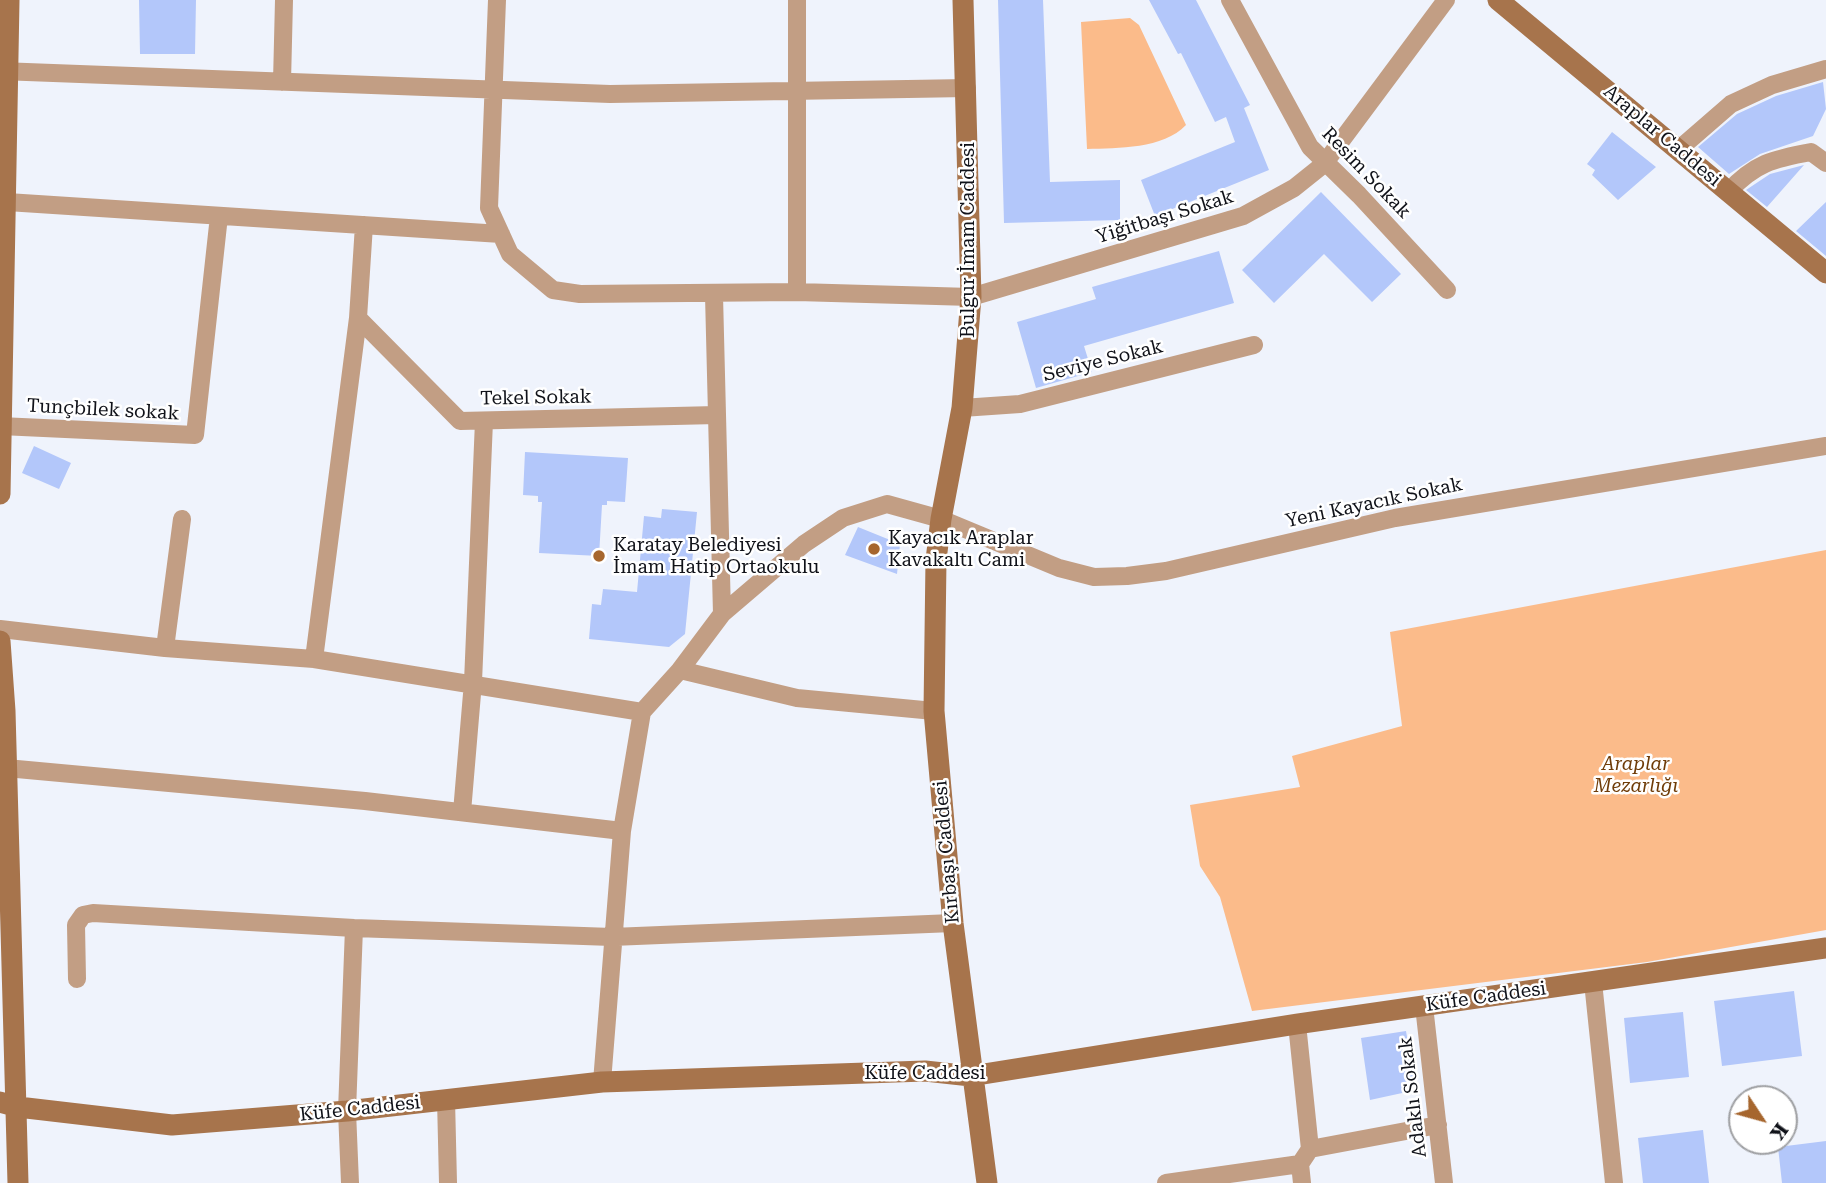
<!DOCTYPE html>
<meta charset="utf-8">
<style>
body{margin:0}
#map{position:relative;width:1826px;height:1183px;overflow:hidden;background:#eff3fc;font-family:"Roboto Serif",serif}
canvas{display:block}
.north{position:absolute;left:1728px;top:1085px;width:70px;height:70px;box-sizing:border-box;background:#fff;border:2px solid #9fa0a3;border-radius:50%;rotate:126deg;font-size:19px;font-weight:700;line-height:28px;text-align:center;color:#101219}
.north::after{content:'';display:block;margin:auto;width:24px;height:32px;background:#a6662e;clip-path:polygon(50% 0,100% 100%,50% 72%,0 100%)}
</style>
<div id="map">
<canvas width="1826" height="1183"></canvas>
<div class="north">K</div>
</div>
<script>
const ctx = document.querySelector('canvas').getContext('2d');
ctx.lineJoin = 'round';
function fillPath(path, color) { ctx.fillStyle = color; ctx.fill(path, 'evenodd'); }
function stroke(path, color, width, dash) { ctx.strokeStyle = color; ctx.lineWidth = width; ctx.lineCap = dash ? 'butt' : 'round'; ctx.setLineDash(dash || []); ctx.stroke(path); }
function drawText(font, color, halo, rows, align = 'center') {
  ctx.font = font + ' "Roboto Serif",serif'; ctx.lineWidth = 5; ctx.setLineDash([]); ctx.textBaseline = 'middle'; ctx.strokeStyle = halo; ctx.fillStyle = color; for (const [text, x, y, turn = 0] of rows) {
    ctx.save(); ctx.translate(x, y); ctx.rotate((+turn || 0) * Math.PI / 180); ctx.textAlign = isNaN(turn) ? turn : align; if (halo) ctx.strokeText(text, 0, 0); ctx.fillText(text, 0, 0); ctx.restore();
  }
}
fillPath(new Path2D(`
 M1130,18L1139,25L1186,125C1163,149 1118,148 1087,149L1081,22Z
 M1826,550V930L1647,962L1252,1011L1220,897L1200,866L1190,805L1300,787L1292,756L1402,726L1390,632Z`), '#fbbb8a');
fillPath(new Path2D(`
 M139,0H196L195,54H140Z
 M998,0H1043L1050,182L1120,180V220L1004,223Z
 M1149,0H1196L1250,105L1244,108L1269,170L1155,216L1141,180L1235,142L1226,117L1215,122L1181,53L1178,54Z
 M1823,82L1826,109L1813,136L1760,154L1729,174L1698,147L1737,114L1776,96Z
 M1612,132L1656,167L1618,200L1592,175L1595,170L1587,164Z
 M1804,165L1767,207L1746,190L1770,174Z
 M1321,192L1401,274L1372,302L1324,254L1274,303L1242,270Z
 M1826,202V256L1796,231Z
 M1219,251L1234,303L1084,346L1092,372L1036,388L1017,322L1096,299L1092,287Z
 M34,446L71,463L59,489L22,473Z
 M525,452L628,458L625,502L607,501V505H602L599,556L539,553L542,502H538V496L523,495Z
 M662,509L697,512L685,634L669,647L589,639L592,604L601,605L603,589L637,592L644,516L661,518Z
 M858,527L900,544L897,574L845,555Z
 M1794,991L1802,1056L1722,1066L1714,1001Z
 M1683,1012L1689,1077L1630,1083L1624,1018Z
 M1406,1031L1416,1090L1370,1100L1361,1038Z
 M1703,1130L1709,1183H1643L1638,1138Z
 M1826,1141V1183H1782L1778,1147Z`), '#b3c7fa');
stroke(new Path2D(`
 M497,0L489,208L510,254L553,290L580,294L797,292L971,297L1243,216L1294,188L1324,164L1446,0
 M797,0V292
 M1230,0L1310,147L1359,195L1447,290
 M0,71L610,94L967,88
 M282,82L284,0
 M1678,150L1731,104L1772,85L1826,69
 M1728,192C1755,163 1773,159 1811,152L1826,163
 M7,202L501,234
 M714,295L722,614
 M358,318L460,421L717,415
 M962,408L1020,404L1254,345
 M0,426L195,435L219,216
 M0,629L165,648L314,659L642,712
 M165,648L182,519
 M314,659L358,318L364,225
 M680,670L797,698L934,711
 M6,768L365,801L622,831
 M462,812L473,682L484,421
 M77,979L76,925L83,915L93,913L354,928L612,937L953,923
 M1593,982L1614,1183
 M1424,1006L1444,1183
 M1297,1024L1310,1149L1300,1164L1302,1183
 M602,1082L622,831L642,712L680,670L722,614L804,544L843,518L887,504L941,519L1059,568L1094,577L1127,576L1166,571L1395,518L1826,446
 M446,1099L448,1183
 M1310,1149L1438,1125
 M350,1183L347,1111L354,928
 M1166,1183L1300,1164`), '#c29e84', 18);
stroke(new Path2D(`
 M963,0L971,297L962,408L941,519L936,560L934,711L953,923L987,1183
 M1498,0L1826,273
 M0,494L9,0
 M0,641L5,711L18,1183
 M0,1102L18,1107L172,1125L347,1111L602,1082L925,1071L971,1076L1297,1024L1826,948`), '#a7744c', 21);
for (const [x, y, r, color] of [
 [874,549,7,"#a6662e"],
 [599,556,7,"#a6662e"]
]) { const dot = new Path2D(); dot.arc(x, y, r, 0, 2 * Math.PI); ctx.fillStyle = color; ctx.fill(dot); stroke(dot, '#fff', 2.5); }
drawText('19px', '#101219', '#fff', [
 ["Araplar Caddesi",1662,136,40],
 ["Resim Sokak",1366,173,46],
 ["Yiğitbaşı Sokak",1165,217,-17],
 ["Bulgur İmam Caddesi",968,240,-90],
 ["Seviye Sokak",1103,361,-14],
 ["Tekel Sokak",536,398,-1],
 ["Tunçbilek sokak",103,410,3],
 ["Yeni Kayacık Sokak",1374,503,-12],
 ["Kırbaşı Caddesi",947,852,-95],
 ["Küfe Caddesi",1486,997,-8],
 ["Küfe Caddesi",925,1073],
 ["Adaklı Sokak",1413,1097,-97],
 ["Küfe Caddesi",360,1109,-6]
]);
drawText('19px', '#101219', '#fff', [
 ["Kayacık Araplar",888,538],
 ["Kavakaltı Cami",888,560],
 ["Karatay Belediyesi",613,545],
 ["İmam Hatip Ortaokulu",613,567]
], 'left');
drawText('italic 19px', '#6f3c08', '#fff', [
 ["Araplar",1636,764],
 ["Mezarlığı",1636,786]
]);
</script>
